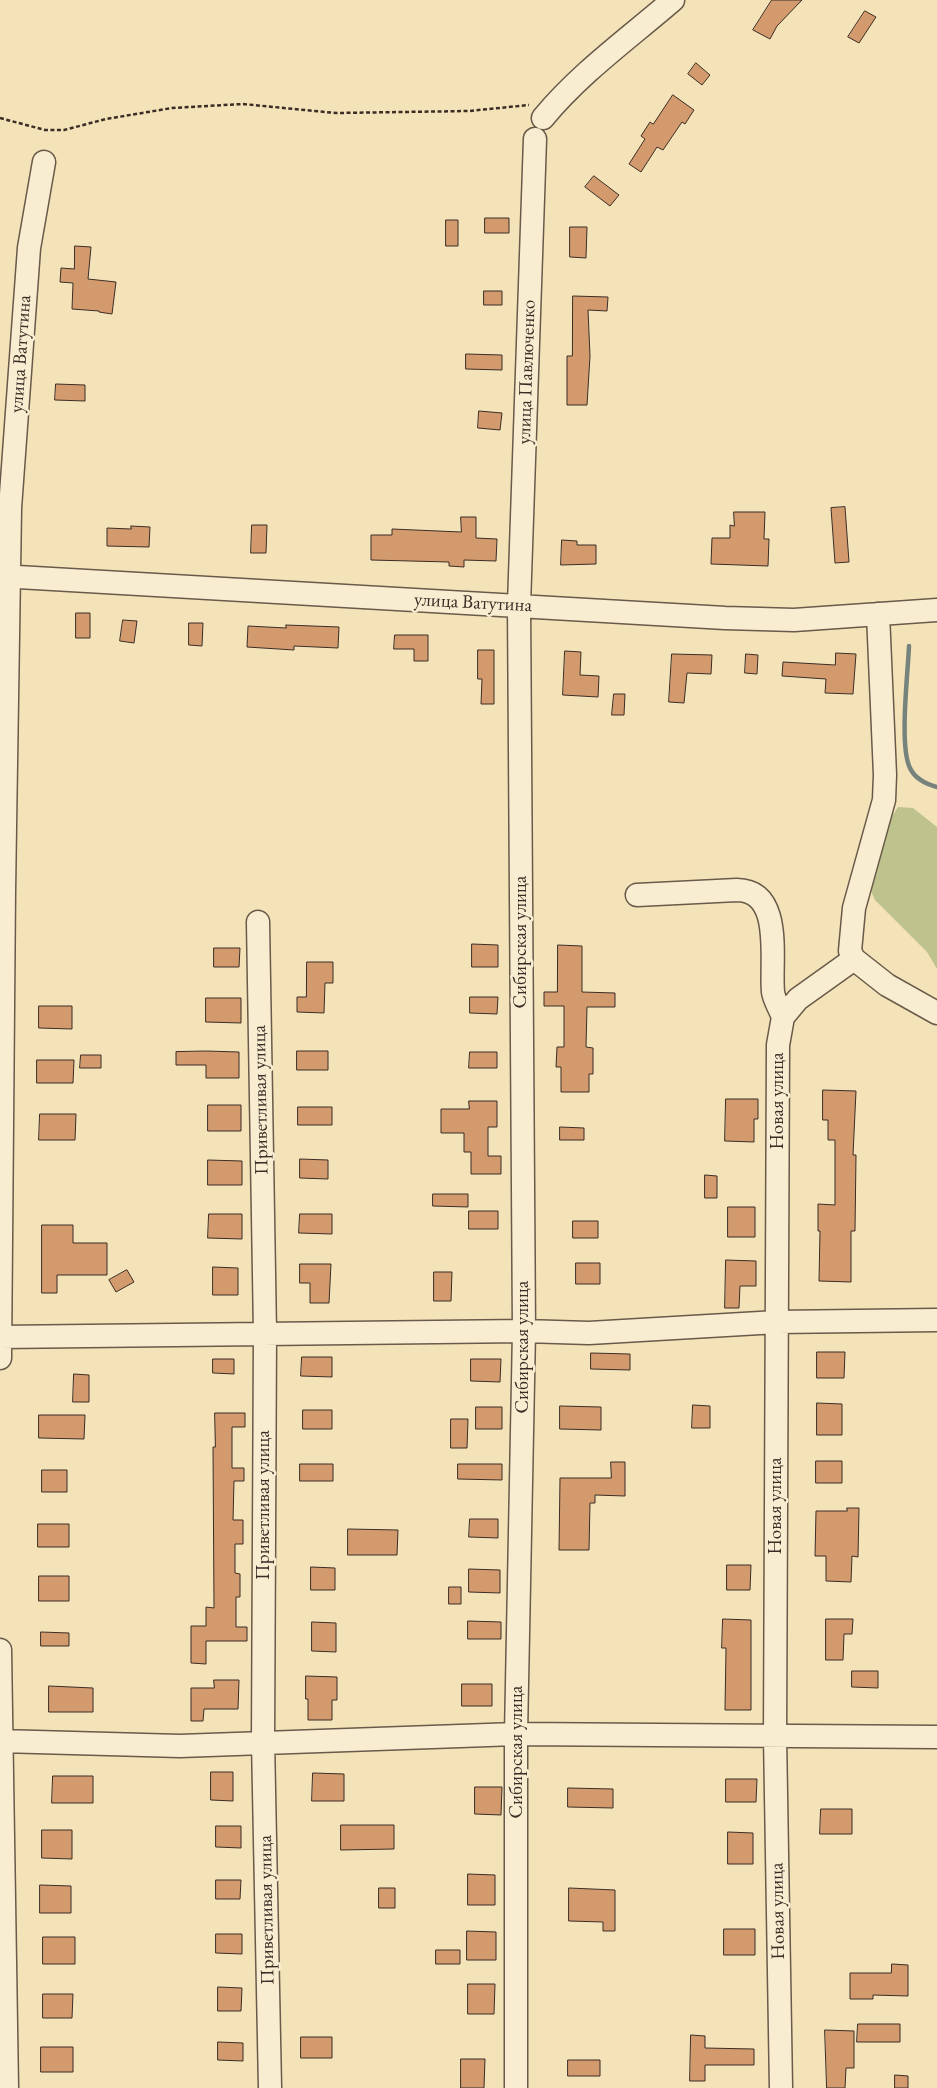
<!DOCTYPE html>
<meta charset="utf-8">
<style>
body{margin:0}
canvas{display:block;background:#f4e3b8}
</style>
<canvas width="937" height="2088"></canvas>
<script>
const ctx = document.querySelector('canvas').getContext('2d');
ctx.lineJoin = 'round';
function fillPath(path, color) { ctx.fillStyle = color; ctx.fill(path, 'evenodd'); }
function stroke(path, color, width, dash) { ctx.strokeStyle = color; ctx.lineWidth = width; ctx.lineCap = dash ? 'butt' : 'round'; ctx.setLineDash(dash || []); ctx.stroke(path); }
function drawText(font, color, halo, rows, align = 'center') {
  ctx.font = font + ' "EB Garamond",serif'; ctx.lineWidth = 5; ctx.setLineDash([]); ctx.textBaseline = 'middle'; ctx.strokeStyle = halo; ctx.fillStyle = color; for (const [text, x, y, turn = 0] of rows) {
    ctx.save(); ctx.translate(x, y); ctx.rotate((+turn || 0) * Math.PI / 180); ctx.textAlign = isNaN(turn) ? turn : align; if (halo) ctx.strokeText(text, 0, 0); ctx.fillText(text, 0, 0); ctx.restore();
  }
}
fillPath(new Path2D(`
 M898,807L913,808L937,827V969L927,952L875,900L870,889L881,841L892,816Z`), '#bec38d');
stroke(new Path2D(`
 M909,646C908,673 899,746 910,768C915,779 926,784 937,787`), '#76837c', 4.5);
const building = new Path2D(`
 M772,0H802L777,26L770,39L753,30Z
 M865,11L876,17L859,43L848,37Z
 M696,63L710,75L702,85L688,74Z
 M673,95L694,110L685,124L682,122L663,150L657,147L641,172L629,164L645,139L641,136L650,122L653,124Z
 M594,176L619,195L610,206L585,187Z
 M485,218H509V233H485Z
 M446,220H458V246H446Z
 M570,227H587L586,258L570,257Z
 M75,246L91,247L88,279L116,282L112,314L99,312V311L72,309L73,283L60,282L61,268L74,269Z
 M484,291H502V305H484Z
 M573,296L608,297L607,311L588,310L590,356L587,405H567V356H572Z
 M466,354L502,355V370L466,369Z
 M56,384L85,385V401L55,400Z
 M479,411L502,413L500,430L478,428Z
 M845,507L849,562L835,563L831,508Z
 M734,512H765L764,539H769L768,566L711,564L712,538H730V525L734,526Z
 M461,517H476V538L497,539L496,561L464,560V567L449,566V562L371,560V535H392V529L461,532Z
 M252,525H267L266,553H251Z
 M131,526L150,527L149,547L107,546V528L131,529Z
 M562,540L577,541V545H596V564L561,565Z
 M76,613H90V638H76Z
 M123,620L137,621L134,643L120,641Z
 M189,623H203L202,646L189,645Z
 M286,625L339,627L338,648L294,646V650L247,647L248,626L286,628Z
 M395,635H428V661H414V649H394Z
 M478,650H494V704H481L482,679H478Z
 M565,651L581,652L580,675L599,676L598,697L563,695Z
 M836,653L856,654L853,694L825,693L826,679L782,676L783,662L835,665Z
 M672,654L712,655L711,674L687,673L684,703L669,702Z
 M746,654L758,655L757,674L745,673Z
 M614,694H625L624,715H612Z
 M472,944L498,945V967H472Z
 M558,945L582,946V992L615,993V1007H587L586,1047L593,1048V1074H589V1092H561V1067H556L557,1047H564V1006H544V992H557Z
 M214,948H240L239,967H214Z
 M307,962H333V983H325L324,1013L297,1012V997H306Z
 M470,997H498L497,1014L470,1013Z
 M206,998H241V1023L206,1022Z
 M39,1006H72V1029L39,1028Z
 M206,1051L239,1052V1078H206V1065H176V1052Z
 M297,1051H328V1070H297Z
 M470,1052H497V1068H469Z
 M81,1055H101V1068H80Z
 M37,1060H74L73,1083H37Z
 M823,1090L856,1091L853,1155H856L855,1231H851V1282L819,1281L820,1231H818V1204L835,1205V1140H828V1120H823Z
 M726,1099H758V1119H754V1142L725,1141Z
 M469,1101H497V1127H488V1156H501V1174H471V1152H464V1133H441V1109H469Z
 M208,1105H241V1131H208Z
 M298,1107H332V1125H298Z
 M40,1114H76L75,1140H39Z
 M560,1127L584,1128V1140H560Z
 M300,1159L328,1160V1179L300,1178Z
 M208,1160L242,1161V1185H208Z
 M705,1175L717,1176V1198H705Z
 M433,1194H468V1207L433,1206Z
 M728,1207H755V1237H728Z
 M469,1211H498V1229H469Z
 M209,1214H242V1239L208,1238Z
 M300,1214H332V1234L299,1233Z
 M573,1221H598V1238H573Z
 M42,1225H73V1243H107V1275H57V1293H42Z
 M726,1260L756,1261V1286H740L739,1308H725Z
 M576,1263H600V1284H576Z
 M300,1264H331L329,1303H310V1283H300Z
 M213,1267L238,1268V1295H213Z
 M127,1270L134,1282L116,1292L109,1280Z
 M434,1272H452L451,1301H434Z
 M817,1352H845L844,1378H817Z
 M591,1353L630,1354V1370L591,1369Z
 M302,1357H332V1377L301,1376Z
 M213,1359H234V1374L213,1373Z
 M471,1359H501L500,1382L471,1381Z
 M74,1374L89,1375V1402H73Z
 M817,1403L842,1404V1435H817Z
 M693,1405L710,1406V1428H692Z
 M560,1406L601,1407V1430L560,1429Z
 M476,1407H502V1429H476Z
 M303,1410H332V1429H303Z
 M215,1413H245V1427H232V1468H244V1481H234L233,1520H243V1544H235V1573L240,1574V1597H236V1627H247V1641H206V1664L191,1663V1626H206V1607L214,1608L213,1447H215Z
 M39,1415H85L84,1439L39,1438Z
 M451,1419H468L467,1448H451Z
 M816,1461H842V1483H816Z
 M611,1462H625V1496L595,1495V1503H590L589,1550H559L560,1478H611Z
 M300,1464H333V1481H300Z
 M458,1464H502V1480L458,1479Z
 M42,1470H67V1492H42Z
 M847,1508H859L858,1557L852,1556L851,1582L826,1581V1556H815L816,1511H847Z
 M470,1519H498V1538L469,1537Z
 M38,1524H69V1547H38Z
 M348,1529L398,1530L397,1555H348Z
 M727,1565H751L750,1590H727Z
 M311,1567L335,1568V1590H311Z
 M469,1569L500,1570V1593L469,1592Z
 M39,1576H69V1601H39Z
 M449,1587H461V1604H449Z
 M723,1619L751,1620V1710H725L726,1648H722Z
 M826,1619H853L852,1634H844L843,1660H826Z
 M468,1621L501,1622V1639H468Z
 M312,1622L336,1623V1652L312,1651Z
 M41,1632L69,1633V1646H41Z
 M852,1671H878V1688L852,1687Z
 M306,1676L337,1677V1700H332V1720H308V1699H306Z
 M214,1680H239L238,1709H204L203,1721H191V1688H214Z
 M462,1684H492V1706H462Z
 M49,1686L93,1688V1712H49Z
 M211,1772H233V1801L211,1800Z
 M313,1773L344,1774V1801H312Z
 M53,1776H93V1803H52Z
 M726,1779H757L756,1802H726Z
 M475,1787H502L501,1815L475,1814Z
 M568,1788L613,1789V1808L568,1807Z
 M821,1809H852V1834H820Z
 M341,1825H394V1849L341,1850Z
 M216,1826H241V1848L216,1847Z
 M42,1830H72V1859L42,1858Z
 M728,1832L753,1833V1864H728Z
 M468,1874L495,1875V1905H468Z
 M216,1880H241L240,1899H216Z
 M40,1885L71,1886V1913H40Z
 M379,1888H395V1908H379Z
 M569,1888L615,1890V1931H603V1922L569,1921Z
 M724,1929H755V1955H724Z
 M467,1931L496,1932V1960H467Z
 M216,1934H242V1954L216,1953Z
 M43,1937H75V1964H43Z
 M436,1950H460V1964H436Z
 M892,1964L908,1965V1996L873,1995V1999H850V1973H891Z
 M468,1984H495L494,2014H468Z
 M218,1987L242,1988L241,2011H218Z
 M43,1994H73L72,2018H43Z
 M858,2024H900V2042H857Z
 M825,2030L854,2031V2068H846L845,2088H827Z
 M691,2035L705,2036V2048L754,2049V2065H705V2081H690Z
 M301,2037H332V2058H301Z
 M218,2042L243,2043V2061L218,2060Z
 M41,2047H73V2072H41Z
 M461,2059H485L484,2088H461Z
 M568,2060H600V2076H568Z
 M895,2075L908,2076V2088H895Z`);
fillPath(building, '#d39b6d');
stroke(building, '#3b2d26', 1);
const minor = new Path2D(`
 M543,118C580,73 629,38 673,0
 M0,576L725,618L794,620L937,610
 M878,614L885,775L884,800L854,908L850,951L854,959L887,985L937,1013
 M637,895L737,890C784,891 770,960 773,992C774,1000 780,1009 783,1017
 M258,922L265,1333L263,1741L270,2088
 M0,1337L524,1331L589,1333L777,1322L937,1320
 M0,1358L4,891L10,508L29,248L44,162
 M0,1650L7,2088
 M0,1741L180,1746L516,1734L937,1737
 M516,2088V1734L524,1331L519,605L535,139
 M781,2088L775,1736L778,1045L783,1017L798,999L854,959`);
stroke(minor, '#695a4a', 25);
stroke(new Path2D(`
 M0,118L45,130H64L106,119L172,108L243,104L336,113L469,111L529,105`), '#3b2d26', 2.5, [4, 2.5]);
stroke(minor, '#f8edd1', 22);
drawText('19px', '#3b2d26', '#f8edd1', [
 ["улица Ватутина",21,354,-86],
 ["улица Павлюченко",527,372,-88],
 ["улица Ватутина",473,603,3],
 ["Сибирская улица",521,942,-90],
 ["Приветливая улица",261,1100,-91],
 ["Новая улица",778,1101,-90],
 ["Сибирская улица",523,1347,-90],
 ["Приветливая улица",264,1505,-90],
 ["Новая улица",776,1506,-90],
 ["Сибирская улица",517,1752,-90],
 ["Приветливая улица",267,1910,-91],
 ["Новая улица",778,1911,-91]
]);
</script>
